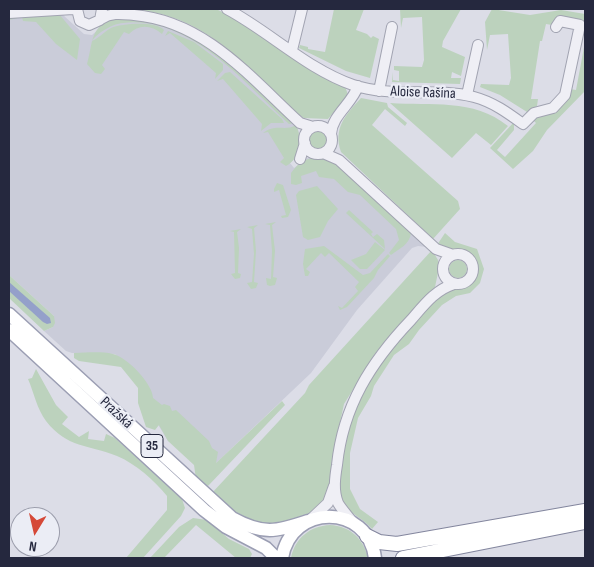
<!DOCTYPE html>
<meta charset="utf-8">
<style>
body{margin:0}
#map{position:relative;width:594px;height:567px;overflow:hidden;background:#dcdde7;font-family:"Sofia Sans Condensed",sans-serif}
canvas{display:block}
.frame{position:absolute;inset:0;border:10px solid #25283e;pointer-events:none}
.north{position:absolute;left:10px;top:507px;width:50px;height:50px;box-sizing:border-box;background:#ebedf5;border:1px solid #9c9eac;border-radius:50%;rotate:189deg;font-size:14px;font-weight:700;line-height:20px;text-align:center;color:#25283e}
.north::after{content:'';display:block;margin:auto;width:18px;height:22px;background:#d54938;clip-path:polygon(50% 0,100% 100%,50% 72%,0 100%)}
</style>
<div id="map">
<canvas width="594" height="567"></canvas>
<div class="frame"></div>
<div class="north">N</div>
</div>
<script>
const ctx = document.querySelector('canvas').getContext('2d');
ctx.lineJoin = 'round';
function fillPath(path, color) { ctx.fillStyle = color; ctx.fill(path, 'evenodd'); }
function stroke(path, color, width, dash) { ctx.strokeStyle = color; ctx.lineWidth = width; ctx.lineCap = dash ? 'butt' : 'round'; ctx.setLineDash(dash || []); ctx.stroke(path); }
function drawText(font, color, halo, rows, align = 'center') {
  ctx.font = font + ' "Sofia Sans Condensed",sans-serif'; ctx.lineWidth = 4.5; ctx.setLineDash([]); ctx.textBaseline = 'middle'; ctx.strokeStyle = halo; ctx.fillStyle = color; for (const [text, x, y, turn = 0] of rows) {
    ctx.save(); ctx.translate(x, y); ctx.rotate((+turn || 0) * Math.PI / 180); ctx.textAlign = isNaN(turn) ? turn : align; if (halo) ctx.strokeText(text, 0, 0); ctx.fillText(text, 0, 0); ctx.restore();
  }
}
fillPath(new Path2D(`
 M63,15L84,34L92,35L108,21L142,19L195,36L294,123L298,129L301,146L299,153L290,163L294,168L307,158L331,159L427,247L418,246L412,248L357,310L311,373L214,465L168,441L151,413L149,387L115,354L72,353L66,351L44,331L53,327L54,316L9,275V17Z`), '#caccd9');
fillPath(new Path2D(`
 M130,9H216L243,22L329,80L345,86L348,95L328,119L304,118C290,111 278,96 267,85C224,44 192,14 130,9Z
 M334,9H364L356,30L367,34L371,38L373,36L379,39L370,78L346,71L299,48L300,45L308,47V49L325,52Z
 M400,9H461L443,41L442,47L465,57L461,76L452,72L451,78H461L460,84L392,82L393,72V80L399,81V71L394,70V66L422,67L424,60L422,17L403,18L401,28Z
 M492,9L530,15L561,10L585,14V23L556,18L552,25L546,24L542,41H540L531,99H538L537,106L527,112L500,95L480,87L481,84L509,85L511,78L508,34L490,35L487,50L485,22Z
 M59,14L80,39L77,60L56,44L36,22L23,21L22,17L9,20V17Z
 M117,17L142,19L175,27L225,58L294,123L289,124C245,83 189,15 123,23C112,24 97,33 92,41C99,38 104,32 111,28C122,23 157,21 164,30L162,34C151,25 139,24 129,34L124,32L102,65L105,69L101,74L95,73L87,64C94,39 89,27 117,17Z
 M168,31L194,42L223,64V70L215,79L216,73L170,33L165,36Z
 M585,42V91L547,130L533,151L513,169L490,148L514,122V130L497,150L505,157L536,123L532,119L570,89L576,90Z
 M230,72L282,119L284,123H271L261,131L262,124L223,79L217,81L225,73Z
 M361,98L387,103L388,107L407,123L405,126L385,109L372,125L458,201L460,209L433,239L341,152C333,129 345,115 361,98Z
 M390,103C431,106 473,98 508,126L491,145L476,133L452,158Z
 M296,125C303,140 301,158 286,166L280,162L284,158L268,132L263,133C276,123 285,132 296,125Z
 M309 140a9 9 0 1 1 18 0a9 9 0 1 1-18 0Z
 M321,157L332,159L411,233C410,244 399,249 391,255L389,253L399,240L396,229L360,195L348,192L334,179L319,177L316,171L301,176L302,183L296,185L291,184V173C299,162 307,157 321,157Z
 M277,183L283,185L291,210L288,217L282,218L281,216L286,215L279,190L274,192V189Z
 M317,186L338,209L328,221L320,237L308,240L303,237L296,195L299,191Z
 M349,210L373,232L371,234L373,237L377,234L384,240L385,249L346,213Z
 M276,222L272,225L275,251L273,277L277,278L275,285L270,286L267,285L266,278L271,279L272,251L270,225L265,224Z
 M258,225L254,228L256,251L254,282L258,283L256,288L251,289L247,283L252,282L254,254L252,229L247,227Z
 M241,229L237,232L239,248L238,273L241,274L240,278L235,279L231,274L235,273L234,232L230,231Z
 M445,233L455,242L477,249L484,269L480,283L470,293L456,296L442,305L419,330L409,344L394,355L374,386L371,396L358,418L350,453V489L360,509L378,522L372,529C363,518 349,514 342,501C337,492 340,477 341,467C349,405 372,368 414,323C422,314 430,303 440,295C450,287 466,290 473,279C479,271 476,261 470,255L437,245Z
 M375,242L385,250L367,269H360L351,260L366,254Z
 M324,246L363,275L370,273L388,254L390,256L378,270L374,278L347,307L340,310L338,306L342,308L358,291L355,287L359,282L329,253L325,257L321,253L306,269L310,272L308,276H305L303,264L305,249Z
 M432,250L438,260L439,268L435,287L377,351L344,404L332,459L329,492L316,510L294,520L271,527L241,517L211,494L305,393L309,385Z
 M449 269a9 9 0 1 1 18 0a9 9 0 1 1-18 0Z
 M9,275L54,316L55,323L53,327L44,331L9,298Z
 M74,353C86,353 100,351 113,354C127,357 153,384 153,398L162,405L164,404L170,406L172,411L176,410L209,441L212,448L218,452L216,463L282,401L285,405L208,486L196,479L194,465L168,441L159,425L155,430L146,427L138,403V388L121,367L79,361L74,358Z
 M36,369L56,405L68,417L62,424L79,437L89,431L88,439L104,441L106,434L115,438L182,499L185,508L181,516L143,558H126L167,510V496C154,480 136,464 117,456C88,444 68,449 46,421C37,409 34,393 28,379L32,378Z
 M193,518L207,520L229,539L249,549L252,554L250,558H236L196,525L164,558H150L179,527Z
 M330,525C350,526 364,539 368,558H291C295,538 310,526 330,525Z`), '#bcd2bd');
fillPath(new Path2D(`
 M9,282L50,318L51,323L47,324L43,322L9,291Z`), '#94a0ca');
const minor = new Path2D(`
 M77,9L80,21L89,25L100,20L102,9
 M227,9C270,32 307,69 353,85C393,98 434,87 474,97C493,102 508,113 523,124L534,113L553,108L565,95L580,25L560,21L556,27
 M9,13L73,9
 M101,19C112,12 122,14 134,15C205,21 251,78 300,123L313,127
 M292,50L302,9
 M379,91L392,27
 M467,95L478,45
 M304 140a14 14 0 1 1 28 0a14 14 0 1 1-28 0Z
 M331,134C332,115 352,104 358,86
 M323,153L339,160L436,249L453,255
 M300,159L305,143
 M443 269a15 15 0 1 1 30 0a15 15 0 1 1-30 0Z
 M310,520L328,503L334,486
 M354,524C349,517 342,510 338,503C333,491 335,477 337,465C343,406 371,362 411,320C424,305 435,290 454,284`);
const major = new Path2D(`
 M9,314L232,518C263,535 276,532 308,521
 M9,330L204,510L226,527L266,548L276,558
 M282,558C291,503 368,503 375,558`);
const highway = new Path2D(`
 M367,536L379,542L397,544L585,511
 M403,558L585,522`);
stroke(minor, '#a1a3b1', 12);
stroke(major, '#9b9eb3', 15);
stroke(highway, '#83869e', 16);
stroke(minor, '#efeff5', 10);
stroke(major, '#fff', 12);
stroke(highway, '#fff', 14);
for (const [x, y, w] of [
 [152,446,22]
]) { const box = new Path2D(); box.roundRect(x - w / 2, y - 11.5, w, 23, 4); ctx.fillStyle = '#ebedf5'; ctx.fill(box); stroke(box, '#25283e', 1); }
drawText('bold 14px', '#25283e', null, [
 ["35",152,446]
]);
drawText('15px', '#25283e', '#ebedf5', [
 ["Aloise Rašína",423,93,2],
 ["Pražská",116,413,43]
]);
</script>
